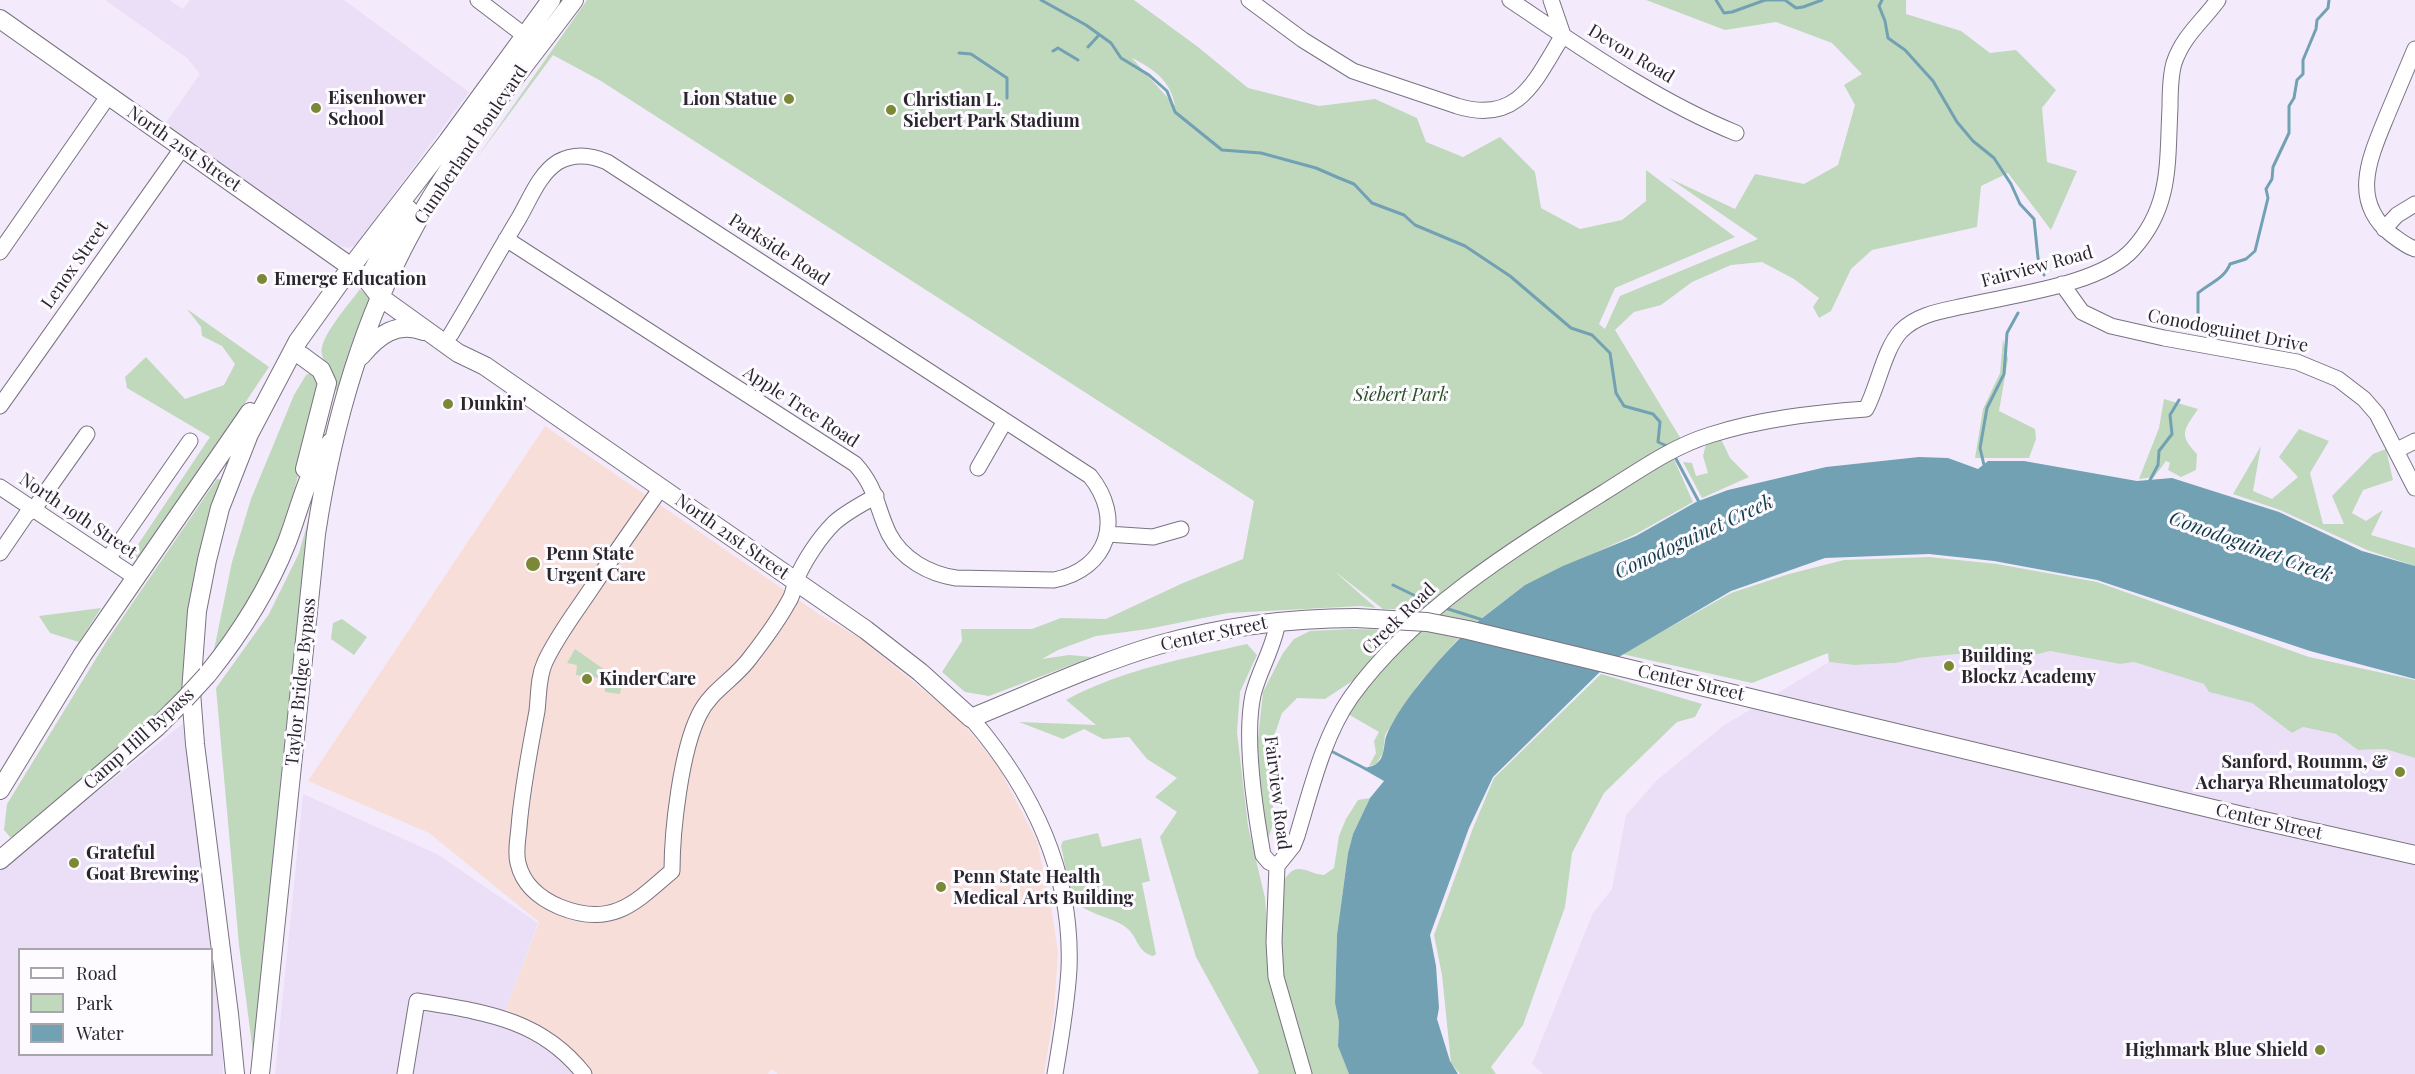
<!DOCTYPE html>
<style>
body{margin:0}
#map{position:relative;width:2415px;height:1074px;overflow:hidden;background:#f3ebfc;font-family:"Playfair Display",serif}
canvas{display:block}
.legend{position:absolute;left:18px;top:948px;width:195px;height:108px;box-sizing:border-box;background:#fdfbff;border:2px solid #a8a6ab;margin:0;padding:8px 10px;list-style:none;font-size:18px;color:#29262c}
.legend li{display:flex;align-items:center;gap:12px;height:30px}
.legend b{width:30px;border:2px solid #a8a6ab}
</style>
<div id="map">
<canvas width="2415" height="1074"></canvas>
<ul class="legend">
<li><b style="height:8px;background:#fff"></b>Road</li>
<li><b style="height:16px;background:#c0d8bc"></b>Park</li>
<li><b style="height:16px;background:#72a1b3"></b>Water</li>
</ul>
</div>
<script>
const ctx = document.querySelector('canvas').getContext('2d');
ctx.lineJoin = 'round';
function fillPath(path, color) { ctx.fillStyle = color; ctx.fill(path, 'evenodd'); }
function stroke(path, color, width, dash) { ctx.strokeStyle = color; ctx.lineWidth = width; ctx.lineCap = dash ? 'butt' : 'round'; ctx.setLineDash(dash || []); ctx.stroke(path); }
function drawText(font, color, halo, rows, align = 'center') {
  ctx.font = font + ' "Playfair Display",serif'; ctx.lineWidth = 6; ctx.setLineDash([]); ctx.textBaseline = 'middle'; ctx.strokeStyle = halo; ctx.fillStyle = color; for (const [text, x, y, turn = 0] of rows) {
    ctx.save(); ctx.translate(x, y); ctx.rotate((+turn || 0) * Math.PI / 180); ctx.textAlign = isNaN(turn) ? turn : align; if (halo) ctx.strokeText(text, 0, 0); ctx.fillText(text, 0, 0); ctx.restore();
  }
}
fillPath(new Path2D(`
 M105,0H169L183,9L190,0H344L469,92L356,245L348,248L340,246L165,124L200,74L187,58Z
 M2050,651L2120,664L2134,662L2205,684L2209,692L2252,703L2292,733L2302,727L2336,734L2358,750L2385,749L2415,758V1074H1543L1532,1064L1593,913L1612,889L1626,815L1657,780L1723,726L1829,662L1854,665L1896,663L1918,658L1977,652L2030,656Z
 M185,722L211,949L20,950V1054H212V952L223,1052V1074H0V869Z
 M303,794L437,854L538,923L501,1023L553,1053L576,1074H275Z`), '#ebdff7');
fillPath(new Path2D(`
 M545,426L822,616L860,638L961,721L998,766L1037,841L1051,906L1058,952L1054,1012L1044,1074H778L771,1069L768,1074H592L583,1062L536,1027L506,1009L539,922L429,833L308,781Z`), '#f8ded9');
fillPath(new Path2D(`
 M587,0H1134L1198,47L1248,88L1319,106L1375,99L1417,118L1426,142L1463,157L1500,137L1535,172L1541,208L1580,229L1622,220L1646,201V170L1735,237L1615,288L1599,324L1605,329L1620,296L1758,239L1669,178L1735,209L1755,174L1804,184L1838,165L1855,105L1844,85L1862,74L1832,43L1776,22L1725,30L1646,0H1906V14L1961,31L1990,53L2016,50L2056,90L2042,108L2047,162L2077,171L2051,230L2008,173L1981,186L1977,227L1872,250L1851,269L1831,311L1819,318L1813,307L1819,298L1794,279L1762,262L1731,265L1692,282L1661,305L1634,312L1615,330L1681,439L1423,610L1383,609L1333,570L1376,608L1361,606L1228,613L1148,629L1096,636L1058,650L1042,659L1069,655L1092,657L989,696L965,692L942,672L962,641L961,629H1032L1061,618L1106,619L1183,583L1243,559L1254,501L601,81L553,55L476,159ZM1132,58C1154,69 1171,81 1175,106Z
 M360,289L374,301L341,392L335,390C338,370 327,370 322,355C317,339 351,302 360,289Z
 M187,309L269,367L140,560L131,555L210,437L127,388L125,377L146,357L185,399L224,385L235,364L222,346L202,336L201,327Z
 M2003,339L2008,359L1999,411L2035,429L2036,439L2029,458H1975L1983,409L2000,373Z
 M312,373L319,378C300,474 282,575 214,650L232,562L251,499L294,395L306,375Z
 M2164,399L2198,409C2184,430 2178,434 2197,454L2196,470L2181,477L2168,470L2170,463L2166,461L2154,477L2139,479L2159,428Z
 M2299,429L2329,441L2310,473L2323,524H2344L2332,496L2373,454L2386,449L2393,480L2363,490L2352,513L2366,521L2383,510L2371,535L2415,548V566L2367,550L2280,510L2233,494L2261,446L2253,491L2272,499L2298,477L2279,457Z
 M1721,439L1730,458L1749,477L1702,498L1683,462L1692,463L1696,476L1708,473L1703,456L1706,444Z
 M1672,455L1693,502L1636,534L1525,585L1466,630L1421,681L1401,709L1385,735L1383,753L1376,764L1369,766L1376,753L1374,741L1379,732L1348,714C1426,598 1557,529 1672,455Z
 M217,479L222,480L185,688L141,732L16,838L10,837L4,830L7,804L108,639Z
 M313,503L282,764L254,1060L239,945L216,688L269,614L299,553Z
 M1929,557L1997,564L2097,582L2309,657L2415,680V758L2385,749L2358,750L2336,734L2303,727L2292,733L2252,703L2209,692L2204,684L2134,662L2120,664L2050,651L2030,656L1977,652L1918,658L1896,663L1854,665L1829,662L1828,653L1752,683L1622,654L1731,593L1789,574L1844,560Z
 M101,608L79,642L50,633L39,616Z
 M342,619L367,637L354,655L331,639L333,623Z
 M1351,629L1401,630L1363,674L1325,699L1297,698L1282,713L1269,751L1274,779L1272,802L1275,818L1265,848L1257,748L1263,692L1283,653L1294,639L1310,631Z
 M1247,644L1257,655L1240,692L1237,732L1248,826L1265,898L1271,977L1280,978L1283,882C1296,859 1305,873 1324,875L1334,868L1339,836L1346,819L1358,800L1370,798L1353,834L1348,853L1337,935L1335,1003L1339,1022L1338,1045L1349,1074H1257L1259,1072L1196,957L1160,837L1177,812L1155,797L1177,778L1147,759L1129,737L1103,739L1084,729L1063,739L1019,722L1096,725L1066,700C1121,670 1186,658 1247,644Z
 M575,649L622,682L620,694L605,692V686L600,685L601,678L576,675L577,665L567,663Z
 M1601,674L1702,704L1695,717L1677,722L1604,793L1572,853L1565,907L1523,1025L1491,1067L1496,1074H1460L1451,1063L1442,975L1434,935L1473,828L1494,778Z
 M1098,833L1102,847L1141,838L1150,881L1142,883L1156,954L1153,956C1138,952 1138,939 1129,930C1114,915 1082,916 1073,896C1066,883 1065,860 1061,846L1063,841Z`), '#c0d8bc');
fillPath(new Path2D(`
 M1919,457L1948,458L1978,469L1988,461H2024L2137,481L2172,478L2279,512L2362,551L2415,566V679L2310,651L2097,580L1994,561L1929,554L1825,558L1731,591L1612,661L1468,629L1525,585L1563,566L1636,536L1696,502L1728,490L1826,467Z
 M1467,631L1609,663L1493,777L1469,828L1430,935L1436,966L1439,1008L1437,1019L1450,1061L1458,1074H1349L1338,1046L1339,1022L1335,1003L1337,935L1348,853L1353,834L1370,798L1384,781L1363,769C1367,767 1374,766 1376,764C1386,757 1383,743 1387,734C1402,700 1441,657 1467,631Z`), '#72a1b3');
stroke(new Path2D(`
 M1041,0L1086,25L1111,43L1121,58L1149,75L1167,91L1175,112L1222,150L1261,153L1316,168L1339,178L1354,184L1372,203L1404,215L1415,225L1465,246L1510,276L1571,328L1592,335L1610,353L1616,393L1624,406L1653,414L1660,422L1658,442L1669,447
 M1716,0L1724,13L1732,12L1765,0H1785L1796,8L1803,7L1822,0
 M1882,0L1879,6L1885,21L1888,38L1905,50L1933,81L1957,122L1973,141L1994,158L2011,184L2020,204L2034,219L2038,258L2044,275
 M1088,47L1099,35
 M1053,51L1058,48L1078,60
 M959,53L971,54L1007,78V98
 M2195,328L2198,318V293C2210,283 2225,278 2230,264L2246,259L2255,251L2268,198L2266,189L2272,179L2273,167L2289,133V106L2294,98L2297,80L2303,74V60L2316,29L2317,20L2328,8L2329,0
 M1674,455L1699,502
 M1984,465L1980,448L1987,408L2004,374L2007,333L2018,313
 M2149,482L2158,465L2159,451L2172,434L2170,415L2179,400
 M1393,585L1432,604
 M1445,608L1483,620
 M1333,752L1366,769`), '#72a1b3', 3);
const minor = new Path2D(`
 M478,0L524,35
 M1249,0L1303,40L1353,71L1457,106C1518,125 1535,81 1563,35L1551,0
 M1510,0C1582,48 1655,100 1736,133
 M2415,49C2406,70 2397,92 2388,113C2371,155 2348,200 2392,235C2399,240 2406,246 2415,249
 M2384,229L2397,215L2415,204
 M0,252L109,95
 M2062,284L2082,312L2111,326L2164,338L2297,362L2338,379L2364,399L2377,414L2415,488
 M451,334C474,296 496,256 519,218C530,199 539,174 558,162C574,153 591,155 607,162L1090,476C1124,518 1109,569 1054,580L956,578C929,574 902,559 889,534C876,507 877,488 855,464L506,239
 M0,406L183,147
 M2397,450L2415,441
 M978,468L1005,421
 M0,487L135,577
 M661,488C637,522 614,555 591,589C575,613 557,636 545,662C538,677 539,694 537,711C530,749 522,788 519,827C518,840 515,851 518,863C523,885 541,899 560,907C612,928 635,903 672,871C672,830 681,751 699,715C710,691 735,679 750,658C764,640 778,621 789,601C793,595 794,587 796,580C804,561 819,538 834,523C846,512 862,504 876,496
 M1107,534L1153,537L1181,529
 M0,553L26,515L34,509L87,434
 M108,559L190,441
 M971,718C1032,789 1073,873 1069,969C1067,1004 1061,1039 1055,1074
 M1277,866L1269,862L1263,855C1255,811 1244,738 1253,695C1259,670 1274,648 1278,621
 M405,1074L417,1001C482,1012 540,1018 584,1074
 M1304,1074L1276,977L1274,942L1277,866L1293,846L1297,836C1311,790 1323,737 1351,697C1414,610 1513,549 1603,493C1637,472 1671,447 1710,435C1760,419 1813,413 1866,409C1878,387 1884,349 1901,331C1918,314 1942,311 1964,306C2011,295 2101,285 2133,249C2172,206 2167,162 2170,108C2170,93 2170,77 2174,63C2183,36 2202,22 2218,0`);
const major = new Path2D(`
 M0,19L351,267L367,280L380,297L458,353L485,366L866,630L920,672L971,718C1033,693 1094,664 1158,645C1222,627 1289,618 1356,618
 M367,280L408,209
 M302,356L321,370L327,383L305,469
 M361,356C378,335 397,321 424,331
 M1646,673L2255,819L2415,855
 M207,675C240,634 268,590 287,542C301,506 306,472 331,442
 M0,790L83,654L250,412
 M0,860L157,727L185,699
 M235,1074L229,1014L195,744L191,692L197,611L207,560L220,508L249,434L298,341L351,267L448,141L551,0
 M260,1074L316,534C332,428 360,326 412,231C456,149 518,75 574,0`);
stroke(minor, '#7a7281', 17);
stroke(major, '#7a7281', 20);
stroke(minor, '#fff', 15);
stroke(major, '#fff', 18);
const majorBridge = new Path2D(`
 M1356,618L1427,622L1468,630L1646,673
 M185,699L207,675`);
stroke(majorBridge, '#7a7281', 20, []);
stroke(majorBridge, '#fff', 18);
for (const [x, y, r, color] of [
 [789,99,6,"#7b8835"],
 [316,108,6,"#7b8835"],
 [891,110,6,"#7b8835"],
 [262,279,6,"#7b8835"],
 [448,404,6,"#7b8835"],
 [533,564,8,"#7b8835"],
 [1949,666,6,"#7b8835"],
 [587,679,6,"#7b8835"],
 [2400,772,6,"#7b8835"],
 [74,863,6,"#7b8835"],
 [941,887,6,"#7b8835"],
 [2320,1050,6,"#7b8835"]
]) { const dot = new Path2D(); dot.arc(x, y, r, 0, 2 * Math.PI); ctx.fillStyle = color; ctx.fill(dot); stroke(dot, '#fdfbff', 2); }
drawText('18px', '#29262c', '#fdfbff', [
 ["Devon Road",1631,54,31],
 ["Cumberland Boulevard",471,145,-56],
 ["North 21st Street",184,149,35],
 ["Parkside Road",779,250,33],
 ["Lenox Street",75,265,-55],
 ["Fairview Road",2037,267,-15],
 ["Conodoguinet Drive",2228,331,11],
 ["Apple Tree Road",801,407,33],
 ["North 19th Street",78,516,34],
 ["North 21st Street",732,537,35],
 ["Creek Road",1399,619,-44],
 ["Center Street",1214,634,-12],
 ["Taylor Bridge Bypass",301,682,-84],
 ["Center Street",1691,683,13],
 ["Camp Hill Bypass",139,739,-42],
 ["Fairview Road",1277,793,83],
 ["Center Street",2269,822,13]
]);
drawText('bold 18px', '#29262c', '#fdfbff', [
 ["Eisenhower",328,98],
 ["School",328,119],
 ["Lion Statue",777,99,"right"],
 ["Christian L.",903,100],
 ["Siebert Park Stadium",903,121],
 ["Emerge Education",274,279],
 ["Dunkin'",460,404],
 ["Penn State",546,554],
 ["Urgent Care",546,575],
 ["Building",1961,656],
 ["Blockz Academy",1961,677],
 ["KinderCare",599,679],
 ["Sanford, Roumm, &",2388,762,"right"],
 ["Acharya Rheumatology",2388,783,"right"],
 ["Grateful",86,853],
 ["Goat Brewing",86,874],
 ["Penn State Health",953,877],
 ["Medical Arts Building",953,898],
 ["Highmark Blue Shield",2308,1050,"right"]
], 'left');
drawText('italic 18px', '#295123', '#fdfbff', [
 ["Siebert Park",1401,395]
]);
drawText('italic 20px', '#103b49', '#fdfbff', [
 ["Conodoguinet Creek",1694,537,-25],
 ["Conodoguinet Creek",2251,547,20]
]);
</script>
